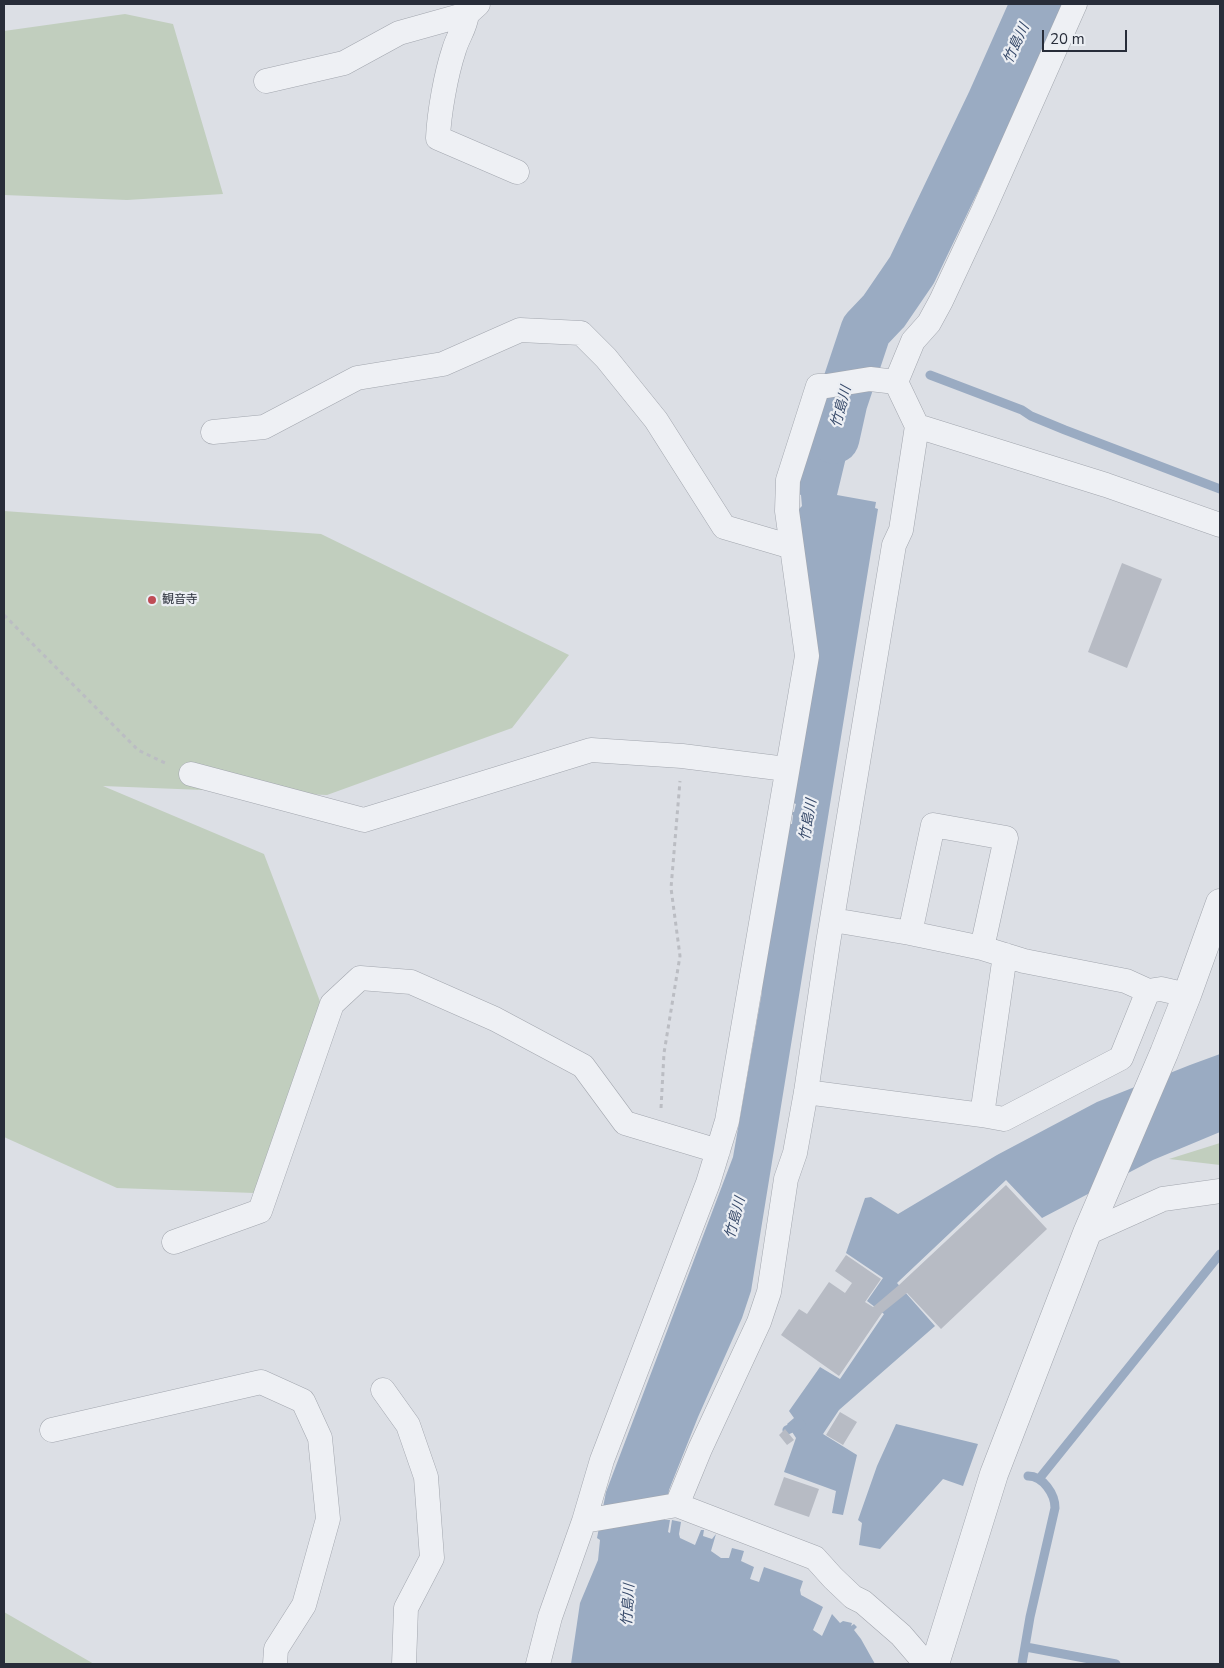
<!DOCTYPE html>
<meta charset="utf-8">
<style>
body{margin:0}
#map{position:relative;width:1224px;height:1668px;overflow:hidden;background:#dcdfe5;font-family:"Nunito Sans",sans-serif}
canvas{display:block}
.frame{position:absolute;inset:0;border:5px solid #282d39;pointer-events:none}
.scale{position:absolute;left:1042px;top:30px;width:85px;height:22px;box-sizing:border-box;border:2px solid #282d39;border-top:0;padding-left:6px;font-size:15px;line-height:18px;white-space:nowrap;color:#282d39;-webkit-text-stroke:4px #ebeef3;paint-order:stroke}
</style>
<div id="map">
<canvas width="1224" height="1668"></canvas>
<div class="frame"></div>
<div class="scale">20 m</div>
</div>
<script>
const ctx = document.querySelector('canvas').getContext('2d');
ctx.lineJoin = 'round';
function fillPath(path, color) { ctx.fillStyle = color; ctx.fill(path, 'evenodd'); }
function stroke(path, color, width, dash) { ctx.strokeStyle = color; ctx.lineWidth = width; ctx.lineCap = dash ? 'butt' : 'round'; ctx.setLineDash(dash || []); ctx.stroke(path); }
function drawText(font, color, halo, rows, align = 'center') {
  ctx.font = font + ' "Nunito Sans","Noto Sans JP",sans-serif'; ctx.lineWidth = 4.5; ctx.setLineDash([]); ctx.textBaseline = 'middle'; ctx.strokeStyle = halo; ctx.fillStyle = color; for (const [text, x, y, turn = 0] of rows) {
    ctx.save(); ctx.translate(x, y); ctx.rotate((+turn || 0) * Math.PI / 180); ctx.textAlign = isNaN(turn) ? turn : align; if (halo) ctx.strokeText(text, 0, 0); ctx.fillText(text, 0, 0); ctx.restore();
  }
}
fillPath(new Path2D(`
 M125,14L173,24L223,194L127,200L4,195V31Z
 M4,511L321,534L569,655L512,728L327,795L103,786L264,854L321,1004L254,1193L117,1188L4,1137Z
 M1220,1143V1165L1169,1159Z
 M4,1612L94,1664H4Z`), '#c1cebe');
fillPath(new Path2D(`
 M863,392L861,395L837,495L876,502L875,508L878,509L751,1291L742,1318L698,1417L669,1490L665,1520H670L668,1532L670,1533L672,1520L681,1522L679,1534L680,1538L695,1545L701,1530H704L703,1536L712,1539L716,1534L711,1551L721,1558H729L732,1548L744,1551L741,1561L754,1567L750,1579L759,1582L764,1567L803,1581L800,1590L801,1595L823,1607L813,1630L822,1636L832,1614L840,1623L843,1621L852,1623L851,1626L854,1624L857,1627L854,1630L861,1639L875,1664H571L580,1603L598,1560L600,1540L597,1538L606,1492L733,1157L762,992L758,990L787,824H792L793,815L789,813V812H794L796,804L791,802L804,562L806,558L804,557L798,510L802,506L801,495L795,493L823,399Z
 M1220,1054V1132L1153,1160L1042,1218L1006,1180L897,1283L935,1326L839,1410L823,1434L857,1455L843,1515L832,1513L836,1491L784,1472L796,1438L787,1424L794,1418L789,1411L820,1367L840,1379L884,1314L867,1301L883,1278L846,1253L865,1198L871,1197L898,1214L997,1155L1097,1102L1190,1065Z
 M896,1424L978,1444L963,1486L943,1479L880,1549L859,1545L862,1523L858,1520L877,1466Z`), '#9aabc2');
stroke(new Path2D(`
 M859,351L878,357
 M930,375L1022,410L1031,416L1065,430L1220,489
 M787,1430L801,1424
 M1039,1479L1220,1254
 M1026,1647L1116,1664
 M1022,1664L1030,1617L1055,1508C1055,1494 1043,1476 1028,1476`), '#9aabc2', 9);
stroke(new Path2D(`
 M834,438L842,402L866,330L884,311L912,270L992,103L1036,4`), '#9aabc2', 51);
fillPath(new Path2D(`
 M1122,563L1162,579L1127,668L1088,652Z
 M1006,1185L1047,1229L941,1329L907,1293L882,1313L839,1376L781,1335L799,1309L807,1314L829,1282L845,1293L852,1283L835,1271L846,1255L881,1279L865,1302L873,1307L899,1285Z
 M840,1412L857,1422L843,1445L826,1435Z
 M785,1429L794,1440L787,1445L779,1435Z
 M784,1477L819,1489L809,1517L774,1505Z`), '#b7bbc4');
const minor = new Path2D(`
 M467,14C465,29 458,36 454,50C446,74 439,113 438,138L517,172
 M266,81L344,63L399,33L467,14L478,4
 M896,382L870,379L827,386H818L788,480L787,511L807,656L727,1121L708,1183L602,1460L584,1521L677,1505L815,1558L833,1578L853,1597L863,1602L901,1635L926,1664
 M917,426L1106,485L1220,525
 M213,432L264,427L357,378L443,364L520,330L581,333L606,358L656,420L724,527L792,547
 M191,774L364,820L591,750L682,756L786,769
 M833,920L910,933L982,948L1024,961L1126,981L1148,991L1161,989L1187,995
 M910,933L933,825L1006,838L982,948
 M806,1092L982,1115L1005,955
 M982,1115L1004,1119L1121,1058L1148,991
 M1087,1233L1163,1199L1220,1191
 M174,1242L260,1211L332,1004L360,978L411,982L495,1019L583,1066L625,1123L718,1151
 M383,1390L408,1425L426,1477L432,1558L406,1608L404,1664
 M52,1430L261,1382L303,1401L320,1438L328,1519L304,1605L276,1649L275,1664
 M677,1505L700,1449L759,1322L769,1292L786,1179L795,1153L806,1092L828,943L894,545L901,530L917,426L896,382L913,341L929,323L941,301L984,209L1075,4
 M538,1664L550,1617L584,1521`);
const tertiary = new Path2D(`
 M935,1664L994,1474L1087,1233L1164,1053L1187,995L1220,903`);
stroke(minor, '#a2a6ae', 25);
stroke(tertiary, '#a2a6ae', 29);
stroke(new Path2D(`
 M4,615L138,750L167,764
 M661,1108L664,1053L680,956L671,888L680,781`), '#bbbdc3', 3, [4, 4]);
stroke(minor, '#eef0f4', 24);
stroke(tertiary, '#eef0f4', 28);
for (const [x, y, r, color] of [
 [152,600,5,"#bf4c55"]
]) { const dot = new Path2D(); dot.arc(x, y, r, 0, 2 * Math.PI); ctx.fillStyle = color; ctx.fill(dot); stroke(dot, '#ebeef3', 2); }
drawText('12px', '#282d39', '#ebeef3', [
 ["観音寺",162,600]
], 'left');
drawText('italic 14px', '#364969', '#ebeef3', [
 ["竹島川",1017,44,-65],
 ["竹島川",842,407,-75],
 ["竹島川",809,820,-80],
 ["竹島川",736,1218,-75],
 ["竹島川",629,1605,-86]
]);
</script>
